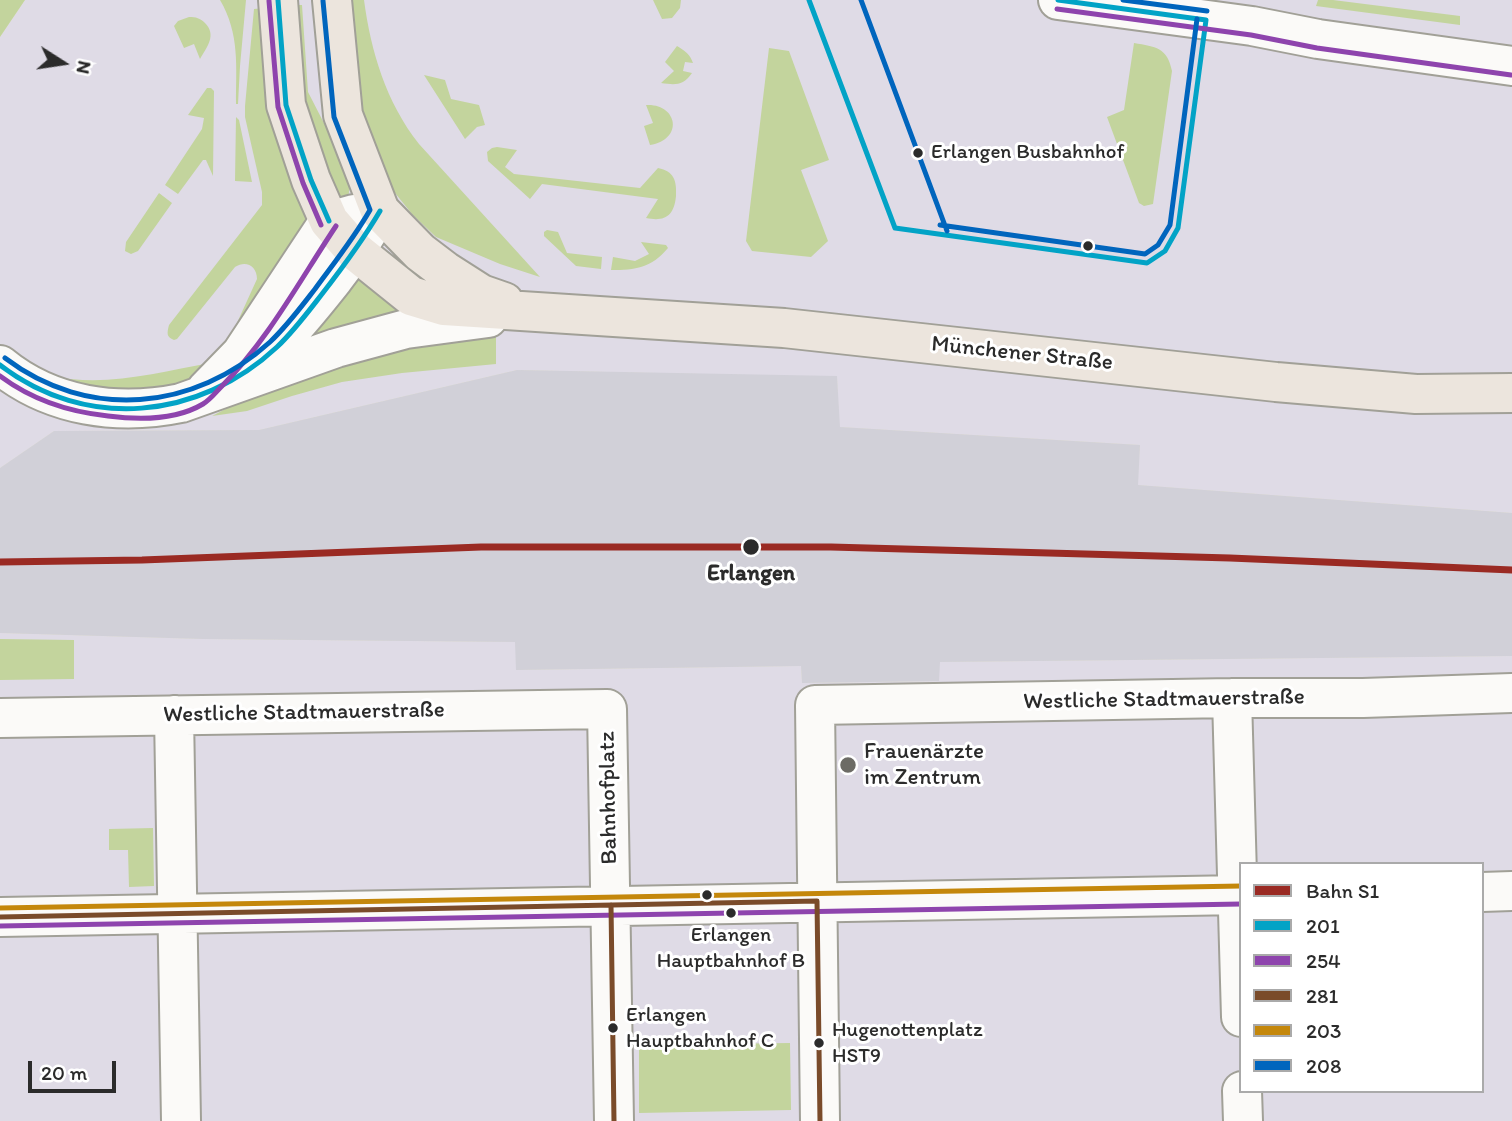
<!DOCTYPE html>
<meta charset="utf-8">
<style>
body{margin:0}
#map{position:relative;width:1512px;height:1121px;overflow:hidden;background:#e4e1d2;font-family:Itim,sans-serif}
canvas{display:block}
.legend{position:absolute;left:1239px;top:862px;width:245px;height:231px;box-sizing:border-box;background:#fff;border:2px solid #aaa;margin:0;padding:9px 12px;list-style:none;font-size:21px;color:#2b2b2b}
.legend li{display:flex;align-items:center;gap:14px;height:35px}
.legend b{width:35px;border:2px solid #aaa}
.north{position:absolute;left:28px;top:28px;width:70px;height:70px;-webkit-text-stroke:5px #fff;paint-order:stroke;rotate:102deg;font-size:19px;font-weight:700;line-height:28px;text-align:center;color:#2b2b2b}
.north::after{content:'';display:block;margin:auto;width:24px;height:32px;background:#2b2b2b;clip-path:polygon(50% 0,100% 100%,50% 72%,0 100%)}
.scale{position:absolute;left:28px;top:1061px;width:88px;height:32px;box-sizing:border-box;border:4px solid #2b2b2b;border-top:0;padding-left:9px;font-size:21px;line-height:24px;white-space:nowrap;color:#2b2b2b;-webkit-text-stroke:5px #fff;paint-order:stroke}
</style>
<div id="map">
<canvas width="1512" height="1121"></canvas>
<ul class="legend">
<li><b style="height:9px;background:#9a2a23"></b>Bahn S1</li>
<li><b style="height:9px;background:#02a3c6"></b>201</li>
<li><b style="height:9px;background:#8e44ad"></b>254</li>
<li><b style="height:9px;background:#7a4b2a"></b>281</li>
<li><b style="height:9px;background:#c4870b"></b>203</li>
<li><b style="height:9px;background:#0065bd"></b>208</li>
</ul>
<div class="north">N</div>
<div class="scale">20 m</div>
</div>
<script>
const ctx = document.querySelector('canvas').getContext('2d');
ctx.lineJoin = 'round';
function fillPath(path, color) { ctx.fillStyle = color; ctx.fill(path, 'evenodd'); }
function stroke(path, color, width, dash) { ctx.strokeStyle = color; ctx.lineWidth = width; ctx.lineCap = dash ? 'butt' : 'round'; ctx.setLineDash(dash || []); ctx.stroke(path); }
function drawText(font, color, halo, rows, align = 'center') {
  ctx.font = font + ' Itim,sans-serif'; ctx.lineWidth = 6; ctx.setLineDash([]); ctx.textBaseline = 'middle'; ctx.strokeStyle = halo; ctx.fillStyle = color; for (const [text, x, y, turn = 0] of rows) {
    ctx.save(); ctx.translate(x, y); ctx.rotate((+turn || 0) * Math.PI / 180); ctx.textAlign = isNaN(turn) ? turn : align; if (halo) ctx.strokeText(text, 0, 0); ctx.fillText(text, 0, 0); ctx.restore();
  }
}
fillPath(new Path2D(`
 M25,0H1512V513L1137,485L1140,445L839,427L837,377L517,370L259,430L54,431L0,468V37Z
 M0,633L203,639L516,642V670L801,666L802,683L939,681V662L1512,656V1121H0ZM1241,864H1482V1091H1241Z`), '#dfdbe6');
fillPath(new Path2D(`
 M517,370L837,376L840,427L1140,445L1138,485L1512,513V656L940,662L939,681L802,683L801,666L516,670L515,642L203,639L0,633V468L54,431L259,430Z`), '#d1d0d8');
fillPath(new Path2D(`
 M0,0H25L0,37Z
 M220,0H246L240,66L238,104H236C236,67 240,34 220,0Z
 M347,0H364C371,52 386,102 419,144L540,277L500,264L436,237L412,214L387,183L360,122Z
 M653,0H681L680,8L672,18L662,19Z
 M1318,0H1333L1460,16V25L1316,6Z
 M294,5H302L308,92L347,168L350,184L348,200L343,208L305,121Z
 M265,8L273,106L282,145L305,205L307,222L303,236L291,260L239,344C208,379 152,400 105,393C86,390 69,384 53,376C104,388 159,372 210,363L219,356L226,347L257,279C257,266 246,260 235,267L177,339L174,340C166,337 167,333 169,325L262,205V192L245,117V106L254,9Z
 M189,17C196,17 200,18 205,23C217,35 207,47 200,59L194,44L184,48L174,26L178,21Z
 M1134,43C1156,47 1167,47 1172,71L1153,204L1144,206L1139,203L1107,117L1124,110Z
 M677,46C685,51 690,54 693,63L685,62L683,71L692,73C683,86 675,85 661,83L674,71L665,62Z
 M769,48L789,51L829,160L801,170L828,241L811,257L752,251L746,241Z
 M424,75L445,80L451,99L479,105L485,125L477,127L465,139Z
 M207,88H211L214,91L213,176L206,160H203L178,194L165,185L202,129L204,118L188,115Z
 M646,105C677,103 685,139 650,145L644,126L653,123Z
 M236,117L239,120L252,182L235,181Z
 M497,147L517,150L505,167L514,174L640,188L658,168C674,171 677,181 676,196C674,216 665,222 646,218L658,199L542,184L530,199L488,161L487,152L492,148Z
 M159,193L172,203L138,251L131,254L125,251L126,242Z
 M547,230L558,232L567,253L602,257L601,269L576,266L544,236V232Z
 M641,242L666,245L668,248C651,268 636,270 611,270L613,257L635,261L649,254Z
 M358,271L418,311L301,348Z
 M465,334L496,335V364L402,373L342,382L292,396L247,411L212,416L262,390L314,368Z
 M0,639L74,640V679L0,680Z
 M153,828L154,886L129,887L128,850H109V829Z
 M790,1043L791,1110L639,1113V1045Z`), '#c3d49d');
const minor = new Path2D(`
 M1058,0L1252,26L1318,39L1512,66
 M0,365C51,407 118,416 181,403L336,348L406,329L488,318
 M247,370C282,344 306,314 333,280C347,261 362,243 373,223
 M206,390L241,354L329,221L354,214L380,211
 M1232,698L1241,1017
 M174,715L181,1121
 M0,718L607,709L614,1121
 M1482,892L1512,891
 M0,917L1241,895
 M1242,1091L1243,1121
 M820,1121L815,705L1232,698H1363L1512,693`);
const major = new Path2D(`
 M278,0L286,105L311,180L329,221L355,251L411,296L444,306L784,328L1276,382L1416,394L1512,393
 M332,0L343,115L380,211L420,252L445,271L481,294L504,302`);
stroke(minor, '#a1a097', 42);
stroke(major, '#a1a097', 42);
stroke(minor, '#fbfaf8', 38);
stroke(major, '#ece5dd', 38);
stroke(new Path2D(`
 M278,0L286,105L311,180L329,221
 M809,0L895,228
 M1058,0L1206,20
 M895,228L1147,263L1165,251L1178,228L1206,20
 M0,365C86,431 199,420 277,347C294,331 308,312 322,294C343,267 363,240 380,211`), '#02a3c6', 5);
stroke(new Path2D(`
 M269,1L278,107L303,183L321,225
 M1057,9L1251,35L1317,48L1511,75
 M0,376C32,400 69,412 108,416C138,420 176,420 203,404C210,400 216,392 222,386C268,340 300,280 336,226
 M0,926L1241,904`), '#8e44ad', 5);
stroke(new Path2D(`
 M817,901L820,1121
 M611,905L614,1121
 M0,917L817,901`), '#7a4b2a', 5);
stroke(new Path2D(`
 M0,908L1241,886`), '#c4870b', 5);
stroke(new Path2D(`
 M861,0L947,231
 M1123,0L1207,11
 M940,225L1145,254L1158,245L1170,225L1197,19
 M5,358C88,421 194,411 270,342C287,326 301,307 315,289C334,263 354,238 370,210L334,117L323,1`), '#0065bd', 5);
stroke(new Path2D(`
 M0,562L142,560L481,547H831L1230,558L1512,570`), '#9a2a23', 7);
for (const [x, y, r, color] of [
 [918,153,6,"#2b2b2b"],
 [1088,246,6,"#2b2b2b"],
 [751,547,9,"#2b2b2b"],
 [848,765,9,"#6c6b65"],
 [707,895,6,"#2b2b2b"],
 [731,913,6,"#2b2b2b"],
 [613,1028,6,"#2b2b2b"],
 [819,1043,6,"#2b2b2b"]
]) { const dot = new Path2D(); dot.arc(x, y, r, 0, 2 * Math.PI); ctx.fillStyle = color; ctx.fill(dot); stroke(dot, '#fff', 2.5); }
drawText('21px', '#2b2b2b', '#fff', [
 ["Erlangen Busbahnhof",931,153],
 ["Erlangen",731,936,"center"],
 ["Hauptbahnhof B",731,962,"center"],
 ["Erlangen",626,1016],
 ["Hauptbahnhof C",626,1042],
 ["Hugenottenplatz",832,1031],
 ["HST9",832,1057]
], 'left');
drawText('23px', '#2b2b2b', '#fff', [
 ["Münchener Straße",1022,354,6],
 ["Westliche Stadtmauerstraße",1164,700,-1],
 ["Westliche Stadtmauerstraße",304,713,-1],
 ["Bahnhofplatz",609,798,-91]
]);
drawText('bold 23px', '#2b2b2b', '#fff', [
 ["Erlangen",751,574]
]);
drawText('23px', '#2b2b2b', '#fff', [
 ["Frauenärzte",864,752],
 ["im Zentrum",864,778]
], 'left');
</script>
